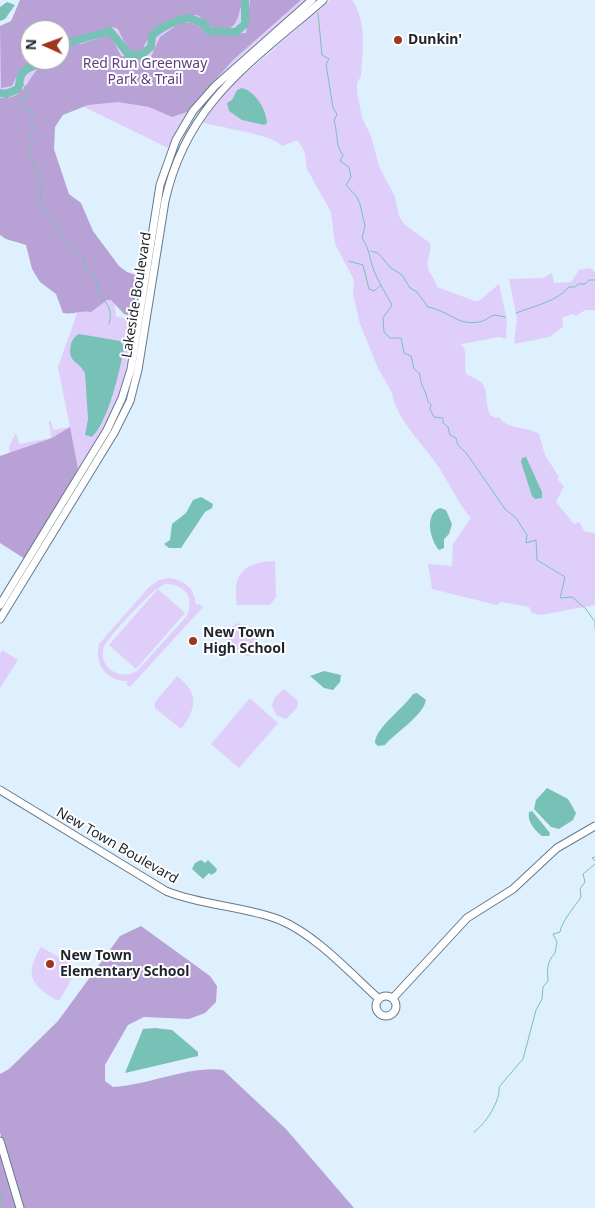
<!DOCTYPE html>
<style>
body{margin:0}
#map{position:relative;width:595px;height:1208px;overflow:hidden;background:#deeffd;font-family:"Noto Sans",sans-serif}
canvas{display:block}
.north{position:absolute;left:20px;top:20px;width:50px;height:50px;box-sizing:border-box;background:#fff;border:1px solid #a5a8ab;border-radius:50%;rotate:272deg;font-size:14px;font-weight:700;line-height:20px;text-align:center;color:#1e252c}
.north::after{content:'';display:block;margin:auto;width:18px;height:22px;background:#9f361e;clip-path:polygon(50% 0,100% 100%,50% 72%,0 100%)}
</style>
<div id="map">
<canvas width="595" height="1208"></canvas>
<div class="north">N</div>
</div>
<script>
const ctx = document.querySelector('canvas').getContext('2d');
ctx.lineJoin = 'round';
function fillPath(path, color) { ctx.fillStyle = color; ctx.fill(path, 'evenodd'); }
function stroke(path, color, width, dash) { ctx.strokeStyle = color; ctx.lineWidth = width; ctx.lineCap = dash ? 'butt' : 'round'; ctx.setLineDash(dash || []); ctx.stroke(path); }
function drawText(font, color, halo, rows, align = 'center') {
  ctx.font = font + ' "Noto Sans",sans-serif'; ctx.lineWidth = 4; ctx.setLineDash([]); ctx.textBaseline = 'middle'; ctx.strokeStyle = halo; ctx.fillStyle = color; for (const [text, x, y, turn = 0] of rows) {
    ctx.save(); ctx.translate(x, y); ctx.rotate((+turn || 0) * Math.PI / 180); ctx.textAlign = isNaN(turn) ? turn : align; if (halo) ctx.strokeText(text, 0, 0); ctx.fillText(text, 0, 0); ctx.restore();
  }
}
fillPath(new Path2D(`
 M197,0H307C253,47 201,83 168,148L68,99L31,114L60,203L110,268L116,316L133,321L125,377L119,397L108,422L65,493L0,515V456L10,454L9,446L16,433L19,444L51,438L49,421H51L53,430L70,427L58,367L80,305L35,246L0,222V31ZM30,30H60V60H30Z
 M330,0H352C367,21 363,50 361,76L357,83V92L362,118L371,136L379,166L395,197L399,216L404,224L430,243C432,252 426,259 428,268C430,275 436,280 437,287L475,301H479L499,284L507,321L506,339L499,337L461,344C470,354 462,364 467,375C494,384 482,394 490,415L496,418L499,417C507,430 527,426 539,434L545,455L559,477L557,479L564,486L556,502L574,524L579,522L585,532L595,533V605L541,615L532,613L529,607L501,602L497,605L432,589L428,564L452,566L453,544L471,518C457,502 450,484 438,466C422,443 400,423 392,396L394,397L377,366L360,324L353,294L354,280L335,244L331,212L307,169L305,153L298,140L282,146C275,135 217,127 201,122L230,87Z
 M590,268L595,272V310H585L576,316L572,314L562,318L563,327L549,337L514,344L517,319L509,279L543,278L552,273L554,283L571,282L579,270Z
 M275,561L276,597L270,605H237C232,573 244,562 275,561Z
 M169,578C185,580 195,589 196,605L198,604L203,607L130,687L126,684L128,681C107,682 94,664 99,644L149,587L159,580ZM165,584C185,583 196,600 186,617L137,671C121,681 97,668 104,647C109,636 153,588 165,584Z
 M158,589L185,613L136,669L109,645Z
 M237,623L256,630L259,635L250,656C230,654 218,637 237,623Z
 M2,650L18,660L0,688V654Z
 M177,676C199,693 197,708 181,729L155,708V702Z
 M284,689L298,701L297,708L286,719L276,715L272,705L275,697Z
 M250,698L278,723L239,768L211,744Z
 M41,947L74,966L76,971L59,1001C32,987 23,975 41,947Z`), '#e0cefa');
fillPath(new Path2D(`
 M20,0H243C237,17 238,36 212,27C205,25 203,18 197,15C171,18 157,22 144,46L145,51L134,53L129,52L118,29L113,27L60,42V30H30V60H37L18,73L12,86L1,88L0,26L11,21Z
 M250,0H301L233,60L187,112L172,117L149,107L118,102L88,105L63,115L55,127L54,149L69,194L81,203L93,231L119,266L127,272L136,275L137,280L133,317L124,314L111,300H107L91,312C81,310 73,315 63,313L56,294L40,282L32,269L26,245L6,239L0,235V98C34,101 25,60 60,60V53L71,43L81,44L109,35L112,38L121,56L150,59L160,37L181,22L191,23L217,34L246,33Z
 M70,427L78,469L25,559L0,543V456L52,438Z
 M141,926L210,976L217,986L216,1002L205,1013L189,1019L144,1017L128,1025L105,1065V1081L113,1087C148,1085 191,1065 223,1070L286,1129L354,1208H24L0,1133V1074L9,1069L58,1021L120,936Z
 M0,1149L18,1208H0Z`), '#b8a2d5');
fillPath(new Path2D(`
 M7,2L15,5L5,19L0,21V7Z
 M242,88C256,92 266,109 267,123L264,125L242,120L229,111L227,103L232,100L237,90Z
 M79,334L120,341L124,346C121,368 108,422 92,437L85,435L88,419L85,373C78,360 67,363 71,344C73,339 74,337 79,334Z
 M526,457L542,492V498L535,499L532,496L521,462L522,458Z
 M201,497L213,504L212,508L205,512L181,548H169L164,544L170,540L172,524L186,513L193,500Z
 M440,508L446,510L452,524L449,534L444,539V548L439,550C430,540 424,514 440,508Z
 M324,671L341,675L340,682L333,690L324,688L310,676Z
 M417,693L426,700C423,716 396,732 385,745L378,746L375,743C375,728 404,708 413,694Z
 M547,788L568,799L576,813L573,820L559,829L551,827L534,809L536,800Z
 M532,811L550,833L549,836H542C535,830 527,822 529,812Z
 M201,860L205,863L208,860L217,869L216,872L211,875L209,873L203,879L192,869L195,863Z
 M155,1028L172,1030L198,1052V1056L125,1073L143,1029Z`), '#78c1b7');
stroke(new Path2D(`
 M318,13L322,55L329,59L326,64L333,108L337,114L334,121C338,133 335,145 343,155L340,161L349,167L351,177L346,185L357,197L360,204L365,226L362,238C370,250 369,257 374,271C379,283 386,294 392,305L383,318L384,332L390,338H401L404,353L411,356L414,369L420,374C419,383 427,392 428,402L431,404L430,409L434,417L443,418V423L448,427L450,435L456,438L458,445L467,454L505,509L516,518L527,535L526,543L536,540L537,560L565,577L560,598L572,597L586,609L595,622
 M20,78L29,96L20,98L26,110L33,112L31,120L35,130L28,136L34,144L29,150V154L42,184L40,204L55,222L66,244L84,258L85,270L95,275C96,281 97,291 100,295C108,305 113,311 109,324
 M371,251L378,253L391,268L402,275L410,288L417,292L428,307C449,311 458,326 479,322C485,321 489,317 494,315L505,317
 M349,261L363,265L369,289L374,291L381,285
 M516,313C534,306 556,302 569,287H575L578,284H585L589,280H595
 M595,623V628
 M595,857L592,858L595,861
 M474,1132C485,1125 501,1100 499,1087L523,1059L536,1010L542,999L543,987L548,981C547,969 547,962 555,953L557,942L553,934L560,932C561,922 576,905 581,897L580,889L585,882L583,874L595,864
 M0,1191L3,1208`), '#78c1b7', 1);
stroke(new Path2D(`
 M60,45L110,31L129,55H141L151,47L152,36C160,27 178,19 190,18L204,24L209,31L236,32L245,24V0
 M0,93L6,94L18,89C20,84 19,78 22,74C28,64 39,67 46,60`), '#78c1b7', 8);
const secondary = new Path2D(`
 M0,605L107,430L122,398L131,369L160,185L176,140L193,111L215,86L312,0
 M0,619L114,433L130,401L138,370L165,201C187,102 251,63 323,0
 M0,790L166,891C203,906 244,906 280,920C316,935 350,973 379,999
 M376 1006a10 10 0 1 1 20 0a10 10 0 1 1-20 0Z
 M393,998L467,918L513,889L557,848L595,826
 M0,1141L20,1208`);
stroke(secondary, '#687a8a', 9);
stroke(secondary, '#fff', 7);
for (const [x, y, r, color] of [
 [398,40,5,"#9f361e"],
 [193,641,5,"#9f361e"],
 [50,964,5,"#9f361e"]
]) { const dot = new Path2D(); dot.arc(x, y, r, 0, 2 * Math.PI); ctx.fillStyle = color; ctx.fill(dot); stroke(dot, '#fff', 2); }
drawText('bold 14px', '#1e252c', '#fff', [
 ["Dunkin'",408,40],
 ["New Town",203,633],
 ["High School",203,649],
 ["New Town",60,956],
 ["Elementary School",60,972]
], 'left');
drawText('14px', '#5f4180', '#fff', [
 ["Red Run Greenway",145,64],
 ["Park & Trail",145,80]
]);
drawText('14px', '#1e252c', '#fff', [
 ["Lakeside Boulevard",137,295,-81],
 ["New Town Boulevard",117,846,30]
]);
</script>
